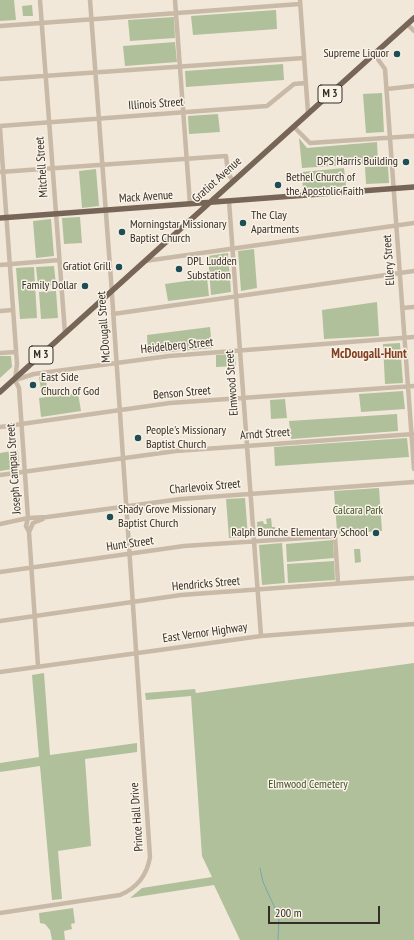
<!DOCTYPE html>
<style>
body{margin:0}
#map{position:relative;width:414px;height:940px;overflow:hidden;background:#f1e8da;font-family:"PT Sans Narrow",sans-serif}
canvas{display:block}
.scale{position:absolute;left:268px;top:906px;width:112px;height:18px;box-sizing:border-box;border:2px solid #352d27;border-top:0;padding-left:5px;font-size:12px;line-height:14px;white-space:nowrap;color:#352d27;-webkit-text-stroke:3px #f9f2e6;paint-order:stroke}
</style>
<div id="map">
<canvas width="414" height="940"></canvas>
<div class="scale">200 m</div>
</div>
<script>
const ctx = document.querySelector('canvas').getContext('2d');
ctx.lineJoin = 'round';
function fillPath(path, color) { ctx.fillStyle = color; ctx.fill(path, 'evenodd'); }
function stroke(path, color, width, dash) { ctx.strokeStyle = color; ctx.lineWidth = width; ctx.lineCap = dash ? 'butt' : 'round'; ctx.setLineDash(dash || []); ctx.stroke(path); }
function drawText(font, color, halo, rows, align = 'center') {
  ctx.font = font + ' "PT Sans Narrow",sans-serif'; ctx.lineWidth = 3; ctx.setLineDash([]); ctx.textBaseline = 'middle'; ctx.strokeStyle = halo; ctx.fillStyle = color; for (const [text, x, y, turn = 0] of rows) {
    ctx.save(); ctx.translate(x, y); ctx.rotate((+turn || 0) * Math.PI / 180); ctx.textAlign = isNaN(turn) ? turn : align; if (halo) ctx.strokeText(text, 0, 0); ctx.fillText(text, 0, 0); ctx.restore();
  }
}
fillPath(new Path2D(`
 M0,0H14L16,20L0,21Z
 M32,5L33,16H23L22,6Z
 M276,10L277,29L193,35L191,16Z
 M174,17L175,38L130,41L128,20Z
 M175,42L177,62L125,66L123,46Z
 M283,64L284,80L186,87L185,71Z
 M382,93L384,132L366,133L363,94Z
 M218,114L220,132L189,134L188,116Z
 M299,138L307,148L377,142L378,163L302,168Z
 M388,166L389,183L366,184L365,167Z
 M344,168L346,186L303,190L302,172Z
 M96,169L99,206L82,208L79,171Z
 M80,217L82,243L64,244L62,218Z
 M51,219L54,256L36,258L33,221Z
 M254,249L257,288L241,291L238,251Z
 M228,253L231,292L211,295L208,256Z
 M54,266L56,285L38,286L36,267Z
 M34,267L37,318L20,319L16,268Z
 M207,278L209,296L168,301L165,284Z
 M56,291L58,318L41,319L39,292Z
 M377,302L379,336L324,339L322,310Z
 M210,327L212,348L148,354L147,335Z
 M400,343L403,383L385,384L383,344Z
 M235,354L236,366L216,367V355Z
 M0,356H11L12,367L0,378Z
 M46,376L47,394L42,395L39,377Z
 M403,391L405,409L361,412L359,394Z
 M78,393L81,411L41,417L39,398Z
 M285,399L287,418L271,419L270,400Z
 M397,414L398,431L291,439L289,421Z
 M407,438L409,457L275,466L274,447Z
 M18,450L19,468L0,471V453Z
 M379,488L382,531L339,534V531H337L334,491Z
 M245,498L248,537L229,538L226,499Z
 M271,518L272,527H275L276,536L258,537L257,522L263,521L264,524H267L266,519Z
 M333,540L334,558L287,562L286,544Z
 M282,543L285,583L262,585L259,545Z
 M354,549H360L361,562L355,563Z
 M334,561L335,580L288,583L287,564Z
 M414,663V940H240L214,885L130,898L142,888L212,877L202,856L191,696L146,700L145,693L195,689L196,693Z
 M44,673L50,755L137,743V752L85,759L91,846L58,851L62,899L52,900L40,766L0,772V763L39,757L32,675Z
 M73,908L75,923L71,924L72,929L64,931L65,940H52L50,930L45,924L40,923L39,913Z`), '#b0c09b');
stroke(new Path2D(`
 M260,868L263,882L279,917L278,940`), '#7aa7ad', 1);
stroke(new Path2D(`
 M40,0L65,333
 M175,0L190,204
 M300,0L308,113
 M407,24L414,31
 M0,26L300,4
 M374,54L385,69L414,469
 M0,79L304,58
 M387,89L414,86
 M0,126L267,106L294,84L306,83
 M294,127L310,143L414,136
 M0,128L17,364L15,380L19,388L28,518L26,526L29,532L38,666
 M0,172L226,156L228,173L233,181
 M229,201L261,636
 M145,261L414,223
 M0,265L59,260
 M402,308L414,307
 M0,311L13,310
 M113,314L414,271
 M0,353L16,352
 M15,380L34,374L169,356L414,337
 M0,427L170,403L414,386
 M0,475L176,451L414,434
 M0,524L28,518L47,517L181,499L414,482
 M29,532L33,523L43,519
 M0,572L184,546L335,536L338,583
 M0,621L181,595L414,578
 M0,672L261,636L414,624
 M0,913L120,895C137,888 147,875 150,857L111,280L90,0`), '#c9b9a7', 4.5);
stroke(new Path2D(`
 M0,218L414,187
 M0,392L414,18`), '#776558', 5.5);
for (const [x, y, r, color] of [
 [397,54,4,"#1e4d56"],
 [406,162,4,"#1e4d56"],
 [278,185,4,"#1e4d56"],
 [243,223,4,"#1e4d56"],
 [122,232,4,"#1e4d56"],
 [119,267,4,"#1e4d56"],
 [179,269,4,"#1e4d56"],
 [85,286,4,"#1e4d56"],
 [33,385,4,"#1e4d56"],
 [138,438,4,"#1e4d56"],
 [110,517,4,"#1e4d56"],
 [376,533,4,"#1e4d56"]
]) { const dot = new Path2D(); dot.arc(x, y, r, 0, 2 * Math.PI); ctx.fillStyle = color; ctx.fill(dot); stroke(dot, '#f9f2e6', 1.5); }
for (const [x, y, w] of [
 [330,94,24],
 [41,355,24]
]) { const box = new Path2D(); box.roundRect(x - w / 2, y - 9, w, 18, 3); ctx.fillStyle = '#f9f2e6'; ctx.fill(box); stroke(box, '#352d27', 1); }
drawText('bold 11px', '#352d27', null, [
 ["M 3",330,94],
 ["M 3",41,355]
]);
drawText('12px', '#352d27', '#f9f2e6', [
 ["Supreme Liquor",389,54,"right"],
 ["DPS Harris Building",398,162,"right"],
 ["Bethel Church of",286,178],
 ["the Apostolic Faith",286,192],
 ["The Clay",251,216],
 ["Apartments",251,230],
 ["Morningstar Missionary",130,225],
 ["Baptist Church",130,239],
 ["DPL Ludden",187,262],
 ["Substation",187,276],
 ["Gratiot Grill",111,267,"right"],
 ["Family Dollar",77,286,"right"],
 ["East Side",41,378],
 ["Church of God",41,392],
 ["People's Missionary",146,431],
 ["Baptist Church",146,445],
 ["Shady Grove Missionary",118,510],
 ["Baptist Church",118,524],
 ["Ralph Bunche Elementary School",368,533,"right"]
], 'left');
drawText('12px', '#352d27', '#f9f2e6', [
 ["Illinois Street",156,104,-4],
 ["Mitchell Street",42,167,-94],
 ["Gratiot Avenue",217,180,-42],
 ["Mack Avenue",146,197,-4],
 ["Ellery Street",389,260,-94],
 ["McDougall Street",104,327,-94],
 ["Heidelberg Street",177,346,-6],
 ["Elmwood Street",232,383,-94],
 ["Benson Street",182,393,-5],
 ["Arndt Street",265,434,-4],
 ["Joseph Campau Street",14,469,-94],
 ["Charlevoix Street",205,487,-5],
 ["Hunt Street",130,544,-8],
 ["Hendricks Street",206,584,-5],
 ["East Vernor Highway",205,633,-8],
 ["Prince Hall Drive",137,817,-94]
]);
drawText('12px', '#41532b', '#f9f2e6', [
 ["Calcara Park",358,511],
 ["Elmwood Cemetery",308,785]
]);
drawText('bold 13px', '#824122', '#f9f2e6', [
 ["McDougall-Hunt",369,354]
]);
</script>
